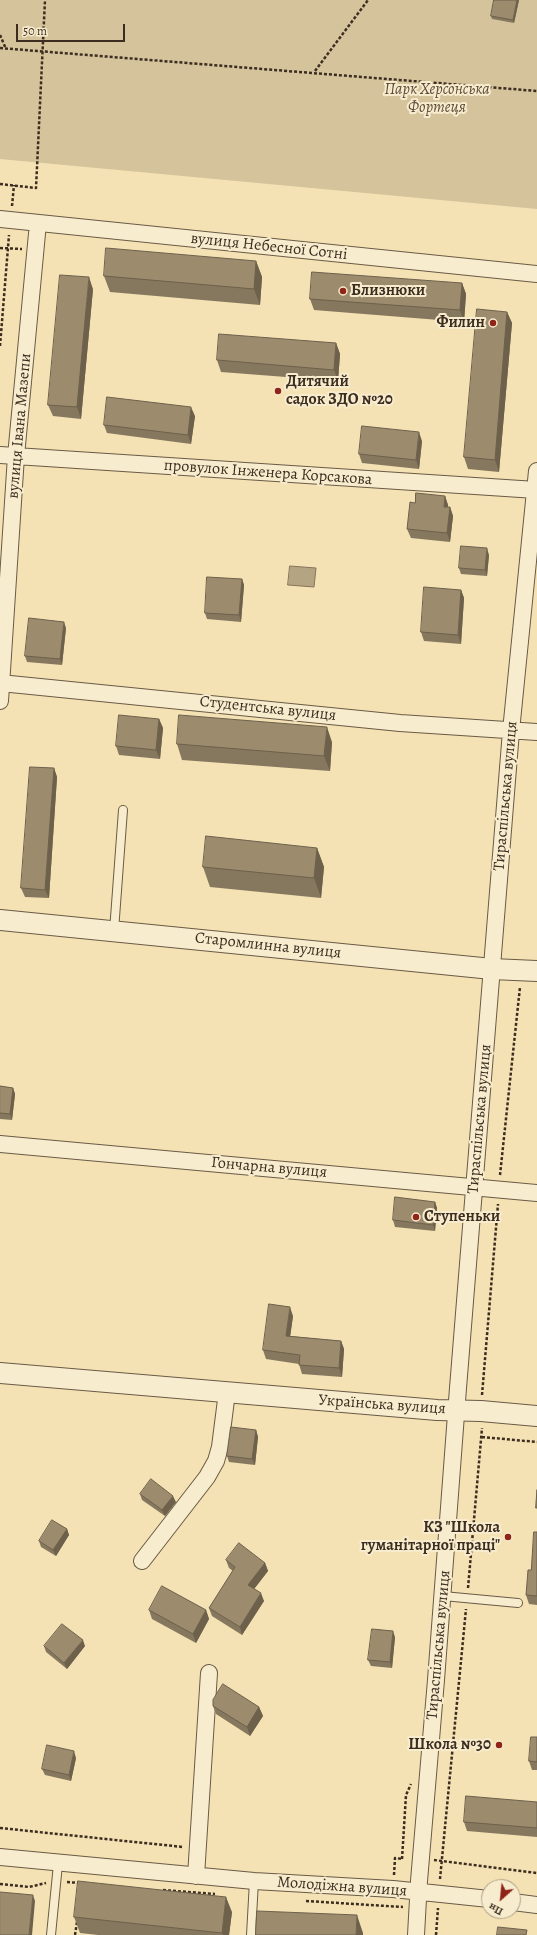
<!DOCTYPE html>
<meta charset="utf-8">
<style>
body{margin:0}
#map{position:relative;width:537px;height:1935px;overflow:hidden;background:#f4e2b4;font-family:Alegreya,serif}
canvas{display:block}
.north{position:absolute;left:481px;top:1879px;width:40px;height:40px;box-sizing:border-box;background:#f8ecce;border:1px solid #ada088;border-radius:50%;rotate:207deg;font-size:11px;font-weight:700;line-height:16px;text-align:center;color:#3c2d20}
.north::after{content:'';display:block;margin:auto;width:14px;height:18px;background:#8f2418;clip-path:polygon(50% 0,100% 100%,50% 72%,0 100%)}
.scale{position:absolute;left:16px;top:24px;width:109px;height:18px;box-sizing:border-box;border:2px solid #3c2d20;border-top:0;padding-left:5px;font-size:12px;line-height:14px;white-space:nowrap;color:#3c2d20;-webkit-text-stroke:3px #f8ecce;paint-order:stroke}
</style>
<div id="map">
<canvas width="537" height="1935"></canvas>
<div class="north">Пн</div>
<div class="scale">50 m</div>
</div>
<script>
const ctx = document.querySelector('canvas').getContext('2d');
ctx.lineJoin = 'round';
function fillPath(path, color) { ctx.fillStyle = color; ctx.fill(path, 'evenodd'); }
function stroke(path, color, width, dash) { ctx.strokeStyle = color; ctx.lineWidth = width; ctx.lineCap = dash ? 'butt' : 'round'; ctx.setLineDash(dash || []); ctx.stroke(path); }
function drawText(font, color, halo, rows, align = 'center') {
  ctx.font = font + ' Alegreya,serif'; ctx.lineWidth = 4; ctx.setLineDash([]); ctx.textBaseline = 'middle'; ctx.strokeStyle = halo; ctx.fillStyle = color; for (const [text, x, y, turn = 0] of rows) {
    ctx.save(); ctx.translate(x, y); ctx.rotate((+turn || 0) * Math.PI / 180); ctx.textAlign = isNaN(turn) ? turn : align; if (halo) ctx.strokeText(text, 0, 0); ctx.fillText(text, 0, 0); ctx.restore();
  }
}
fillPath(new Path2D(`
 M0,0H537V209L0,159Z`), '#d5c39b');
const water = new Path2D(`
 M290,566L316,568L314,587L288,585Z`);
fillPath(water, '#b5a482');
stroke(water, '#85745b', 1);
const service = new Path2D(`
 M114,931L123,810
 M443,1596L518,1603
 M51,1935L58,1864
 M251,1935L254,1881`);
const minor = new Path2D(`
 M0,219L537,274
 M0,455L536,490
 M0,683L400,723L537,732
 M0,701L16,456L38,223
 M0,1144L537,1193
 M142,1561L207,1477L216,1461L220,1447L227,1392
 M0,1857L254,1881L393,1889L489,1899
 M196,1876L209,1673
 M513,1902L537,1905
 M416,1935L419,1881L436,1680L458,1388L511,731L537,471`);
const tertiary = new Path2D(`
 M0,920L492,969L537,971
 M0,1373L437,1410L481,1411L537,1416`);
stroke(service, '#6a5a45', 10);
stroke(minor, '#6a5a45', 18);
stroke(tertiary, '#6a5a45', 22);
stroke(new Path2D(`
 M0,35L6,49
 M0,48L537,91
 M315,71L368,0
 M0,184L36,188L45,0
 M12,206L14,185
 M0,248L22,249
 M0,346L9,235
 M500,1175L520,987
 M482,1395L498,1204
 M482,1437L537,1442
 M468,1588L482,1428
 M0,1828L183,1847
 M402,1859L406,1795L411,1784
 M434,1860L537,1873
 M394,1875L395,1858L403,1859
 M440,1879L466,1609
 M67,1882L80,1883
 M0,1884L29,1887L46,1883
 M163,1890L215,1894
 M306,1901L403,1907
 M492,1914L505,1915
 M75,1935L77,1922
 M436,1935L438,1908`), '#3c2d20', 2.5, [3, 2]);
stroke(service, '#f8ecce', 8);
stroke(minor, '#f8ecce', 16);
stroke(tertiary, '#f8ecce', 20);
fillPath(new Path2D(`
 M519,0L514,23L492,19L491,16Z
 M256,261L262,277L260,305L110,292L104,276Z
 M462,283L466,294L464,322L314,310L310,299Z
 M93,289L81,419L53,416L48,405Z
 M507,312L512,323L499,472L468,469L464,457Z
 M336,343L340,354L338,381L221,372L217,360Z
 M195,416L191,444L107,433L104,425Z
 M422,441L419,469L362,463L359,454Z
 M445,496L448,505V507H450L453,516L450,542L411,538L407,529L415,503Z
 M489,555L487,576L461,574L459,568Z
 M242,579L244,585L241,622L207,619L205,613Z
 M461,590L464,598L461,644L424,641L421,632Z
 M66,628L62,665L27,662L25,656Z
 M159,719L163,728L160,759L119,755L116,746Z
 M332,742L330,771L182,760L177,744Z
 M54,768L57,777L49,898L25,897L21,888Z
 M317,848L324,867L321,898L210,887L203,867Z
 M0,1086L13,1088L15,1094L12,1120L0,1119Z
 M435,1202L437,1208L435,1231L395,1227L393,1220Z
 M293,1316L290,1336L341,1341L344,1349L342,1377L302,1374L299,1364L266,1359L263,1350Z
 M256,1430L258,1437L255,1465L229,1462L227,1456Z
 M140,1494L176,1502L165,1516L142,1500Z
 M67,1529L69,1535L56,1556L41,1547L39,1541Z
 M537,1532V1605L529,1604L526,1595L531,1570Z
 M226,1560L265,1563L268,1571L254,1589L264,1601L242,1635L212,1616L209,1608L233,1571L229,1568Z
 M149,1610H206L209,1619L196,1643L152,1619Z
 M395,1637L392,1668L371,1666L368,1660Z
 M44,1646H85L67,1669L46,1652Z
 M213,1706L259,1707L263,1716L250,1736L216,1714Z
 M537,1737V1770H532L529,1761Z
 M76,1758L71,1781L45,1775L42,1769Z
 M537,1802V1837L467,1831L464,1822Z
 M232,1912L229,1935H98L80,1933L74,1917Z`), '#86785e');
fillPath(new Path2D(`
 M517,0H519L514,23L513,20Z
 M256,261L262,277L260,305L254,289Z
 M89,277L93,289L81,419L77,407Z
 M462,283L466,294L464,322L460,310Z
 M507,312L512,323L499,472L495,460Z
 M336,343L340,354L338,381L334,370Z
 M191,407L195,416L191,444L188,435Z
 M419,432L422,441L419,469L416,460Z
 M445,496L448,505L447,516L444,507Z
 M450,507L453,516L450,542L447,533Z
 M487,548L489,555L487,576L485,570Z
 M242,579L244,585L241,622L239,615Z
 M461,590L464,598L461,644L458,635Z
 M64,622L66,628L62,665L60,659Z
 M159,719L163,728L160,759L156,750Z
 M327,727L332,742L330,771L324,756Z
 M54,768L57,777L49,898L45,890Z
 M317,848L324,867L321,898L314,878Z
 M13,1088L15,1094L12,1120L10,1114Z
 M435,1202L437,1208L435,1231L433,1225Z
 M290,1307L293,1316L289,1345L286,1336Z
 M341,1341L344,1349L342,1377L339,1368Z
 M256,1430L258,1437L255,1465L252,1459Z
 M173,1496L176,1502L165,1516L162,1510Z
 M67,1529L69,1535L56,1556L53,1550Z
 M265,1563L268,1571L251,1593L248,1585Z
 M261,1593L264,1601L242,1635L240,1627Z
 M206,1610L209,1619L196,1643L193,1634Z
 M393,1631L395,1637L392,1668L390,1662Z
 M83,1640L85,1646L67,1669L64,1663Z
 M259,1707L263,1716L250,1736L247,1727Z
 M74,1751L76,1758L71,1781L69,1775Z
 M33,1895L35,1901L32,1935H29Z
 M226,1897L232,1912L229,1935H223L222,1933Z
 M357,1915L363,1933V1935H356Z`), '#6d614c');
const building = new Path2D(`
 M494,0H517L513,20L491,16Z
 M106,248L256,261L254,289L104,276Z
 M312,272L462,283L460,310L310,299Z
 M60,275L89,277L77,407L48,405Z
 M477,309L507,312L495,460L464,457Z
 M219,334L336,343L334,370L217,360Z
 M107,397L191,407L188,435L104,425Z
 M362,426L419,432L416,460L359,454Z
 M416,493L445,496L444,507H450L447,533L407,529L410,502L415,503Z
 M461,546L487,548L485,570L459,568Z
 M207,577L242,579L239,615L205,613Z
 M424,587L461,590L458,635L421,632Z
 M29,618L64,622L60,659L25,656Z
 M119,715L159,719L156,750L116,746Z
 M179,715L327,727L324,756L177,744Z
 M30,767L54,768L45,890L21,888Z
 M206,836L317,848L314,878L203,867Z
 M0,1086L13,1088L10,1114L0,1113Z
 M395,1197L435,1202L433,1225L393,1220Z
 M269,1304L290,1307L286,1336L341,1341L339,1368L299,1365L300,1355L263,1350Z
 M231,1427L256,1430L252,1459L227,1456Z
 M151,1479L173,1496L162,1510L140,1494Z
 M537,1490V1508H536Z
 M52,1520L67,1529L53,1550L39,1541Z
 M534,1532H537V1596L526,1595L528,1570H531Z
 M239,1543L265,1563L248,1585L261,1593L240,1627L209,1608L235,1567L226,1560Z
 M162,1586L206,1610L193,1634L149,1610Z
 M62,1624L83,1640L64,1663L44,1646Z
 M372,1629L393,1631L390,1662L368,1660Z
 M223,1684L259,1707L247,1727L213,1706V1700Z
 M531,1737H537V1762L529,1761Z
 M47,1745L74,1751L69,1775L42,1769Z
 M466,1796L537,1802V1828L464,1822Z
 M78,1881L226,1897L222,1933L74,1917Z
 M0,1892L33,1895L29,1935H0Z
 M257,1911L357,1915L356,1935H256Z
 M498,1927L527,1930L526,1935H497Z`);
fillPath(building, '#9c8b6d');
stroke(building, '#6d614c', 1);
for (const [x, y, r, color] of [
 [343,291,4,"#8f2418"],
 [493,323,4,"#8f2418"],
 [278,391,4,"#8f2418"],
 [416,1217,4,"#8f2418"],
 [508,1537,4,"#8f2418"],
 [499,1745,4,"#8f2418"]
]) { const dot = new Path2D(); dot.arc(x, y, r, 0, 2 * Math.PI); ctx.fillStyle = color; ctx.fill(dot); stroke(dot, '#f8ecce', 1.5); }
drawText('italic 16px', '#5b4b39', '#f8ecce', [
 ["Парк Херсонська",437,90],
 ["Фортеця",437,108]
]);
drawText('16px', '#3c2d20', '#f8ecce', [
 ["вулиця Небесної Сотні",269,247,6],
 ["вулиця Івана Мазепи",20,426,-85],
 ["провулок Інженера Корсакова",268,473,4],
 ["Студентська вулиця",268,709,6],
 ["Тираспільська вулиця",506,796,-85],
 ["Старомлинна вулиця",268,946,6],
 ["Тираспільська вулиця",480,1119,-85],
 ["Гончарна вулиця",269,1168,5],
 ["Українська вулиця",382,1405,4],
 ["Тираспільська вулиця",439,1645,-85],
 ["Молодіжна вулиця",342,1887,4]
]);
drawText('bold 16px', '#3c2d20', '#f8ecce', [
 ["Близнюки",351,291],
 ["Филин",485,323,"right"],
 ["Дитячий",286,382],
 ["садок ЗДО №20",286,400],
 ["Ступеньки",424,1217],
 ["КЗ \"Школа",500,1528,"right"],
 ["гуманітарної праці\"",500,1546,"right"],
 ["Школа №30",491,1745,"right"]
], 'left');
</script>
